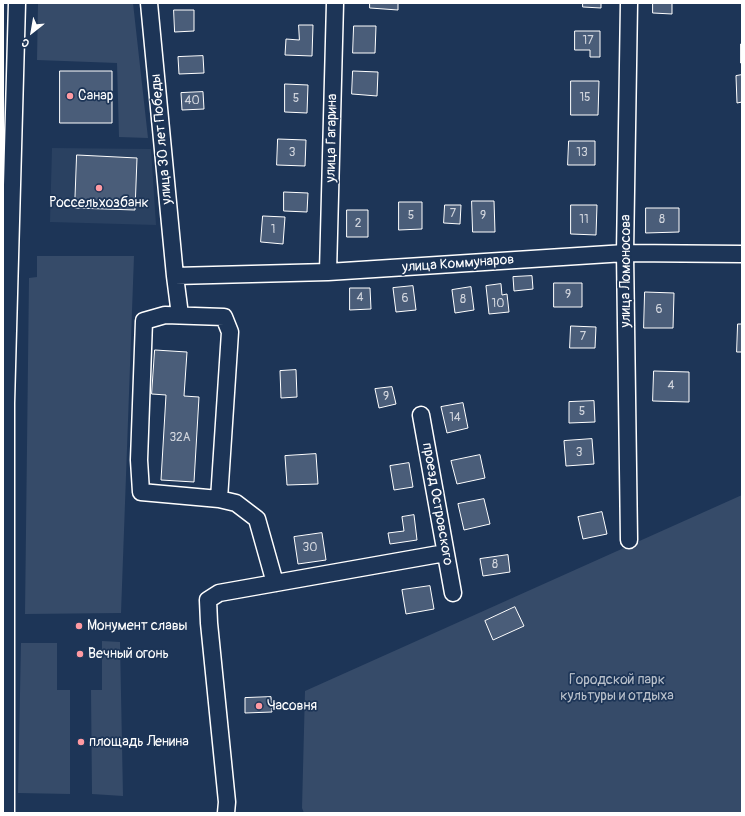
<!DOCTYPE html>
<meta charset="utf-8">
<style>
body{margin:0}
#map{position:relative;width:745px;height:816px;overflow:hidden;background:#1d3557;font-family:Pangolin,sans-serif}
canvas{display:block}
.frame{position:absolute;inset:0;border:4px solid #fff;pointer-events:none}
.north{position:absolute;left:12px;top:12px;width:40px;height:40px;-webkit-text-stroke:3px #1d3557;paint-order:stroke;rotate:211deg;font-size:11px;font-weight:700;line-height:16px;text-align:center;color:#fff}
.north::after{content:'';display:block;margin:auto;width:14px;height:18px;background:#fff;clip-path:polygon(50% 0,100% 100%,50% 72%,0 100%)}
</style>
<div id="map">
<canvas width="745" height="816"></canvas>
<div class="frame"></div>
<div class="north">С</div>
</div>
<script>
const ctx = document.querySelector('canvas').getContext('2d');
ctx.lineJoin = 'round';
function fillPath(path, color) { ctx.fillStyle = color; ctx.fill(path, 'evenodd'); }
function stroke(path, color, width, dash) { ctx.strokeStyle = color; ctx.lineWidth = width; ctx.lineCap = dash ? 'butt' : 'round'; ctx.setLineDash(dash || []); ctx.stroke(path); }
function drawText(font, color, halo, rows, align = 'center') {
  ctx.font = font + ' Pangolin,sans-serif'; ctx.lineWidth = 3.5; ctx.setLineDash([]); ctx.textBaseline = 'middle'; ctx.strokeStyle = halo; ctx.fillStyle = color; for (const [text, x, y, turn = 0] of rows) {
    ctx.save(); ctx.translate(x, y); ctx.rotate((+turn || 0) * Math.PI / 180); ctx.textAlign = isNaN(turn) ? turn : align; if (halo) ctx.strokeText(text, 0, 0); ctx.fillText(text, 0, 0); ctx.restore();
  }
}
fillPath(new Path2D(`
 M52,148L151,149L156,225L50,222Z`), '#2a4161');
fillPath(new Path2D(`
 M38,3H133L148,138L119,137L117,63L37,60Z
 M37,256H134L121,613L25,614L29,278L37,277Z
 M742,495V813H304L302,808L305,691Z
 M102,641L120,642L123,796L92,794L91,690H102Z
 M21,643H57V690H70V794L18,793Z`), '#364b69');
const building = new Path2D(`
 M370,3H398V10L370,8Z
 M583,3H601V8L583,7Z
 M653,3H672V14L653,13Z
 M174,10H194V31L175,32Z
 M299,25H313L312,56L285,55L286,39L299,40Z
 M354,26H376L375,53H353Z
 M575,31H600V57H590V50H575Z
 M741,44H742V63H741Z
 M203,56L204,73L179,74L178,57Z
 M60,71H112V123H60Z
 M353,71L378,72L377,96L352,94Z
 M742,75V102L737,103L736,76Z
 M571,81H599L598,115H571Z
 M285,84L308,85L307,113L285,112Z
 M203,92L204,109L182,110L181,93Z
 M278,139L306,140L305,166L277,165Z
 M569,141H595V165H568Z
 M77,155L137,158L135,210L75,208Z
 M284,192L308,193L307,212L284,211Z
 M472,201H494L495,232H473Z
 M399,202H422V229L399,230Z
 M445,205H461L460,224L444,223Z
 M571,205H597L596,235L571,234Z
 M646,208H679V232L646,233Z
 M347,210H368V237H347Z
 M263,216L285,217L283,244L261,242Z
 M532,276L533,289L514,291L513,277Z
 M554,283H582V307H554Z
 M501,284L502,295L507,294L509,312L489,314L486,286Z
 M413,286L416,310L396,312L393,288Z
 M471,287L474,310L455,313L452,290Z
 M350,288H370L371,309L350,310Z
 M645,292L674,293L673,328H644Z
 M738,324H742V352H737Z
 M571,326L596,327L595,348H570Z
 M155,350L187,352L184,396L199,397L194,482L161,480L166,395L152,394Z
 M296,370L297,397L281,398L280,371Z
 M654,371L689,372V402L653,401Z
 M392,387L396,404L379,408L375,389Z
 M594,401L595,422L569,423V402Z
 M463,403L468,428L447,433L441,407Z
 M592,439L594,464L566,466L564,441Z
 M316,454L318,484L287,485L285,456Z
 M480,455L485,478L457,484L451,461Z
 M409,463L413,487L394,490L390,466Z
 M484,499L490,524L464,530L458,504Z
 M602,512L607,534L583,539L578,517Z
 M414,515L417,540L390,544L388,533L404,531L402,517Z
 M322,533L326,560L298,564L294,537Z
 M508,555L510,572L483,576L480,559Z
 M430,586L434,609L406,614L402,590Z
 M515,607L524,626L493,640L485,621Z
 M271,697L272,712L245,713V698Z`);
fillPath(building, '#4a5d79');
stroke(building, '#fff', 1);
const minor = new Path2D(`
 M149,3L175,276L180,315
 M629,3L625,253L629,540
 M328,272L335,3
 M175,276L328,272L625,253L742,254
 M421,415L453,593
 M219,499L230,332L224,317L165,315L144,321L139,460L141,492L219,499L236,503L257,519L275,583
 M6,813V403L17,3
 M226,813L227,802L209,623L208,600L219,593L445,553`);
stroke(minor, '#fff', 19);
stroke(minor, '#1d3557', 16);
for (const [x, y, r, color] of [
 [70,96,4,"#ff9aa2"],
 [99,188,4,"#ff9aa2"],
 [79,626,4,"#ff9aa2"],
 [80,654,4,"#ff9aa2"],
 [259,706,4,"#ff9aa2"],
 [81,742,4,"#ff9aa2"]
]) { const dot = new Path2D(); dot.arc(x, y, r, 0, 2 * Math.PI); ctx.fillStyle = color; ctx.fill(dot); stroke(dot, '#1d3557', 1.5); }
drawText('12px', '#d2d6de', null, [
 ["17",588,41],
 ["15",585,98],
 ["5",296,99],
 ["40",192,101],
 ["3",292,153],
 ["13",582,153],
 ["7",453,214],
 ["5",411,216],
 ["9",483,216],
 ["11",584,220],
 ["8",662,220],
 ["2",358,224],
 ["1",273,230],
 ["9",568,295],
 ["4",360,298],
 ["6",405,299],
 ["8",463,300],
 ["10",498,304],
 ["6",659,310],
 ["7",583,337],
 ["4",671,386],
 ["9",386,397],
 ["5",582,412],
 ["14",455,418],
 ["32А",180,438],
 ["3",579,453],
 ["30",310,548],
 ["8",495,565]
]);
drawText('14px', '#fff', '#1d3557', [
 ["Санар",78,96],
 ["Россельхозбанк",99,203,"center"],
 ["Монумент славы",87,626],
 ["Вечный огонь",88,654],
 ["Часовня",267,706],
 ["площадь Ленина",89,742]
], 'left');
drawText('14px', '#fff', '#1d3557', [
 ["улица Гагарина",332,138,-89],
 ["улица 30 лет Победы",162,139,-95],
 ["улица Коммунаров",458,264,-4],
 ["улица Ломоносова",626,271,-90],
 ["проезд Островского",437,504,80]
]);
drawText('14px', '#b9c0ca', '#1d3557', [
 ["Городской парк",617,680],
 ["культуры и отдыха",617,696]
]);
</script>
